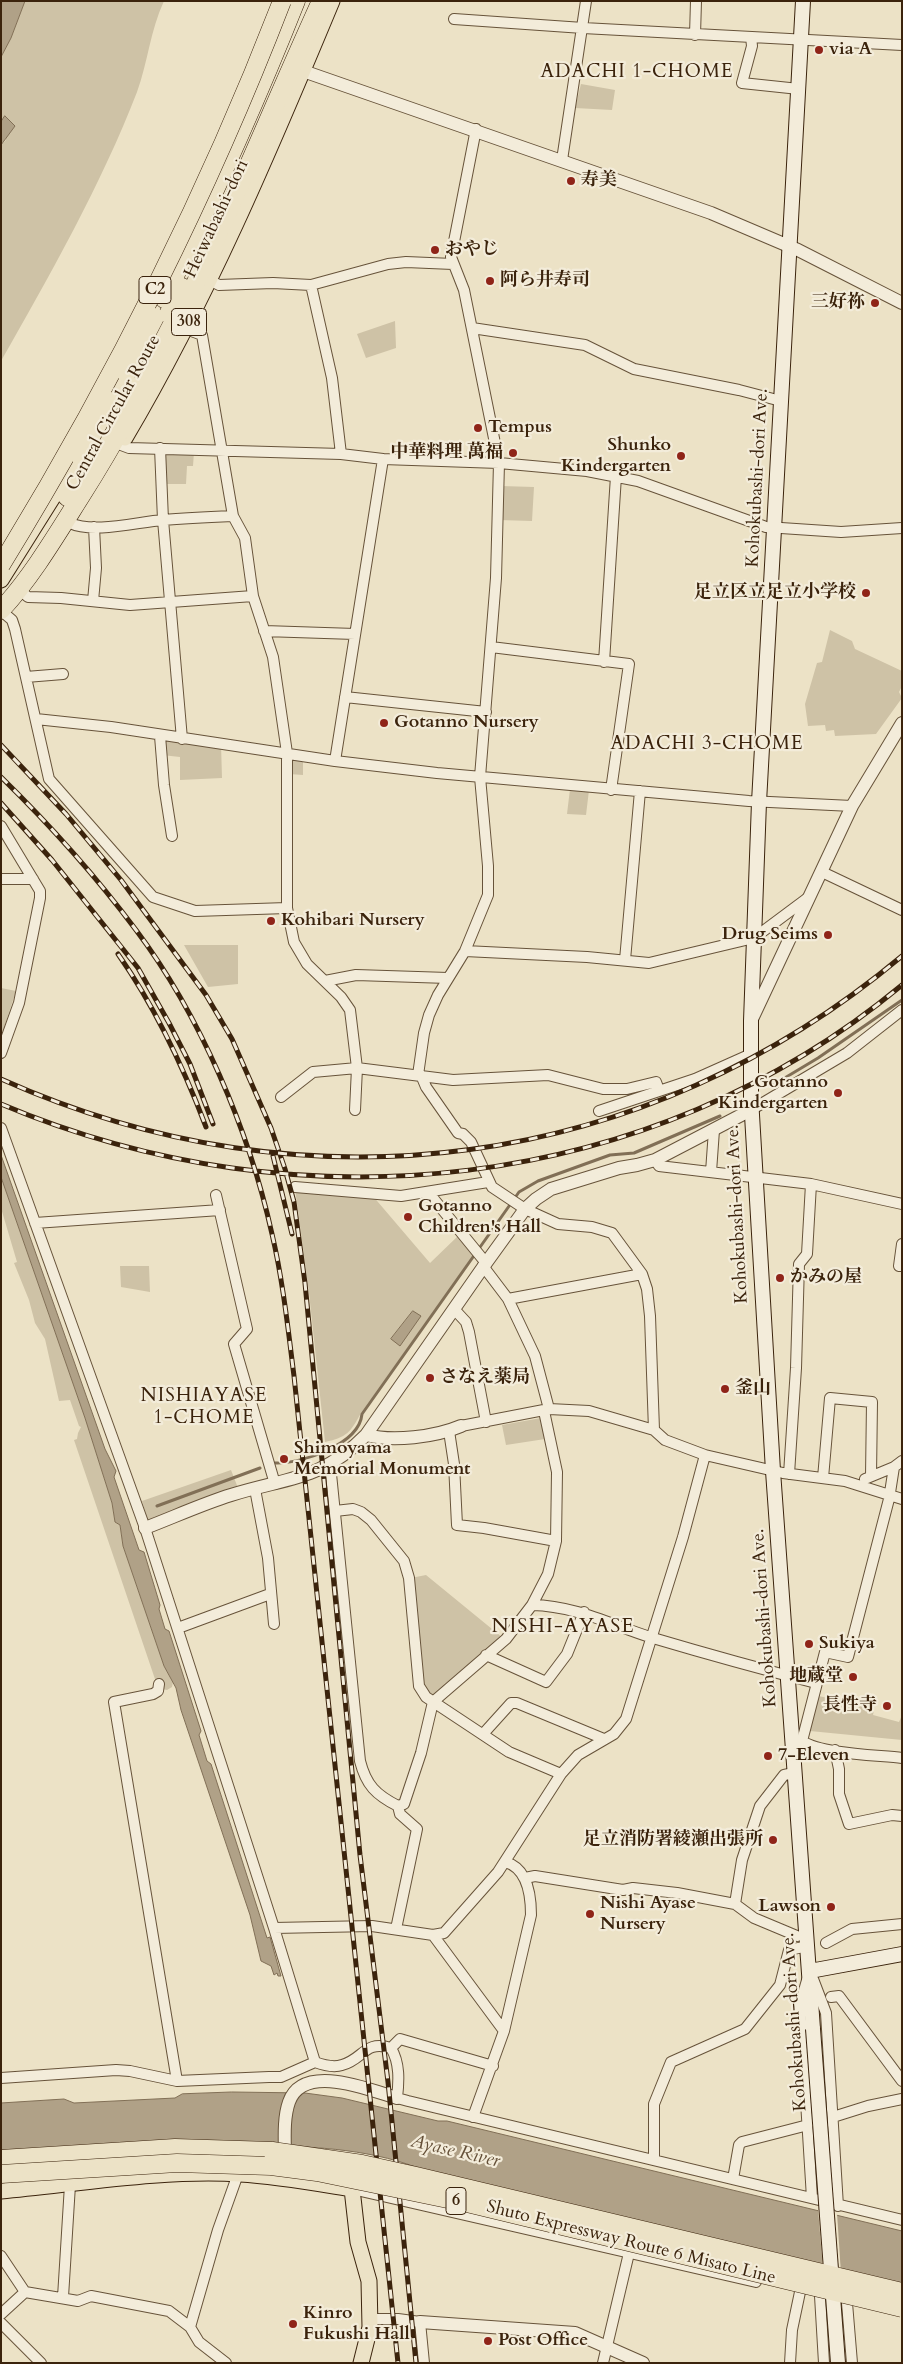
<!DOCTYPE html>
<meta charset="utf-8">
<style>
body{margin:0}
#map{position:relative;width:903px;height:2364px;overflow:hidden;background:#ece2c6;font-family:Cardo,serif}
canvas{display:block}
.frame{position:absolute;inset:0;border:2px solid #3b230c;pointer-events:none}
</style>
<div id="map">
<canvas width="903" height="2364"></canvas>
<div class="frame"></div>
</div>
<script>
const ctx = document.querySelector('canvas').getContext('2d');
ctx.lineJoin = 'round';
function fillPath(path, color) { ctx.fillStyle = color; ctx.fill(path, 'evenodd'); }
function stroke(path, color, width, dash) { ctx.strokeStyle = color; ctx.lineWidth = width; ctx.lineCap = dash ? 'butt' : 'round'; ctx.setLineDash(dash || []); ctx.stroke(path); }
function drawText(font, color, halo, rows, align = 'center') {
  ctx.font = font + ' Cardo,"Noto Serif JP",serif'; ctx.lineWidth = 4.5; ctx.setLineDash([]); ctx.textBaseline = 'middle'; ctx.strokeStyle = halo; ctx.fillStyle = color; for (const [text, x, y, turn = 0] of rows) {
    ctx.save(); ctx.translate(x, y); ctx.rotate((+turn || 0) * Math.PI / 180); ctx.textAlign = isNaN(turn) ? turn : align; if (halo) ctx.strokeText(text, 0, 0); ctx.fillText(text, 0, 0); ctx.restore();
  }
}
fillPath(new Path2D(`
 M25,1H164C150,31 148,62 137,92C102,183 49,277 1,361V145L6,140L5,117L1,122V57L11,38Z
 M581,84L615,90L612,110L575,108Z
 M395,321L396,348L366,358L357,334Z
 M162,451L194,452L193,466H187L186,484H163Z
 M501,486L534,487L532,521L499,520Z
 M830,630L852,641L855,649L902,671V686L899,692L902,698L876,734L835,736L834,730L826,731L825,725L808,726L805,704L817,663L822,662Z
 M160,737L221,744L222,778L180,780V757L162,755Z
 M289,755L303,758V775L289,774Z
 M570,789L589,790L586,815L567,814Z
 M184,945H238V984L208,987Z
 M1,988L16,991L1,1037Z
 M1,1177L85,1418L112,1503L115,1522L120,1525L123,1546L164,1666L173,1682L172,1687L167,1690L162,1689L157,1685L74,1440L77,1439L78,1433L81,1427L79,1426L70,1400L59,1401L45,1339L35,1323L29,1300L14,1263L17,1262L1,1208Z
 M295,1189L372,1195L430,1263L459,1235L475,1253L361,1413C350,1433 347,1437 325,1442L309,1293Z
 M120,1266H149L150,1292L121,1287Z
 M541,1418L545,1439L506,1445L502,1425Z
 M231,1470L238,1488L148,1522L142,1501Z
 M426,1575L503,1638L431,1698L421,1685L411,1578Z
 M818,1696L871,1706L870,1709L874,1710L873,1715L899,1722L902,1715V1740L810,1731Z`), '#cec2a6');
const water = new Path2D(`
 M1,1H25L11,38L1,57Z
 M5,116L15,126L1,145V122Z
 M1,1155L105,1449L116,1471L114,1477L139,1550L144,1552L160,1605L159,1609L165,1629L169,1631L201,1731L199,1735L207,1761L211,1764L267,1938L270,1937L281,1976H278L277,1973L274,1975L271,1966L261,1961L250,1915L181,1710L176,1688L164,1666L123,1546L120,1525L115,1522L112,1503L85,1418L1,1177Z
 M413,1311L421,1316L400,1346L391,1339Z
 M232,2092L305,2093L342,2098L438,2121H447L902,2231V2286L428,2172C375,2149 318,2147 260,2145C174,2142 88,2147 1,2150V2103L64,2099L74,2103L175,2098L182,2094Z`);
fillPath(water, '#b0a187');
stroke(water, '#816f56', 1);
fillPath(new Path2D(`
 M818,2209L837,2213L841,2274L823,2269Z`), '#ece2c6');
stroke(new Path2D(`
 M773,1085L818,1058L902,1000
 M275,1463C301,1464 359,1445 362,1414L519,1192L538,1181L610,1155L634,1153L720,1116
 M157,1506L260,1468`), '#816f56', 3);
const minor = new Path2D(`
 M454,19L583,28L902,45
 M695,35L696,1
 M751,37L752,46L742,83L799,89
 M562,160L586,1
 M209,280L219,285L273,283L311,285L388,264L406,262L453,264
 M311,285L332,378L341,454
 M472,328L585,345L634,369L739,390L781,401
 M186,329L202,335L233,516L245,538L253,596L273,657L287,753V908L294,942L307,964L341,997L350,1010L357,1068L355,1110
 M121,445L129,448L341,454L383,459L499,463L587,471L638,481L766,527L841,532L902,528
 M160,448L163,520L182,739
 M70,523C93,534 137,522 163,520C186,518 209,517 233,516
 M22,592L28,597L61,598L130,605L253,596
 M93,601L96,568L94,527
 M5,614L12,620L15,629L49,779L153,897L195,911L287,908
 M264,631L355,634
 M491,647L629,664L611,790
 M604,662L616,476
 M26,677L63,674
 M345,697L486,712
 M36,719L111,727L335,761L437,773L749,801L852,806
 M160,736L164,785L172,836
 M335,761L383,459
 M1,826L40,891V898L19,1003L1,1053
 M822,872L902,910
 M1,879H33
 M465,951L587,957L649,963L754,938L809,897
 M625,960L640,791
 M325,981L356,975L448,978
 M418,1075L424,1033L429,1015L438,995L465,951L488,895V866L480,777L496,578L499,463L464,290L451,257L476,129
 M421,1075L426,1087L458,1133L463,1134L471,1142L492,1187L525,1209L558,1224L592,1227L612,1233L642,1274L647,1289L650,1316L654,1430
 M281,1097L313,1072L357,1068L453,1080L548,1075L603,1089H627L656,1082L659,1090
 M751,1110L847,1053L902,1010
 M599,1111L695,1079L751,1054
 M1,1128L145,1528L274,1928L315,2062C323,2065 333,2068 342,2065C364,2059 364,2040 391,2048C400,2063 399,2081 397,2098L408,2101L902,2220
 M655,1160L659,1166L811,1184L902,1204
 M711,1172L714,1130
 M295,1187L401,1196L488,1182
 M428,1192L486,1263
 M216,1195L247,1329L234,1344L275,1484
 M35,1223L220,1210
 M902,1244L899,1266H902
 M483,1266L508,1299L535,1356L549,1409
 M508,1299L642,1274
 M454,1309L466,1322L469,1332L486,1422
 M461,1426L549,1409L589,1411L654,1430L665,1440L705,1455L783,1473L845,1481L902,1499
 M449,1431L454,1464L457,1525L484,1528L556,1541
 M330,1464L360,1761C366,1785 376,1795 398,1806L404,1804L421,1753L433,1702L506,1639L532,1605L548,1574L556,1541L557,1472L544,1411
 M789,1474L796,1368L799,1264L807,1254L811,1184
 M823,1478L830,1398L872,1402L871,1476
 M865,1479L894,1467L902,1461
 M255,1489L268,1558L274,1624
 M335,1511L353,1509L361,1512L371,1520L404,1561L409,1578L419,1686L426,1697L509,1752L561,1774
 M532,1605C577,1606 611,1625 653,1638C707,1654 761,1669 816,1683
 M178,1628L270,1594
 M486,1655L546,1682L567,1654L584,1612
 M159,1684L158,1691L153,1694L114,1702L177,2081
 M483,1734L511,1703H517L604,1739
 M802,1741L825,1652L848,1657L889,1499L894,1467
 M795,1742L802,1741C821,1754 877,1755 902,1758
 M835,1750L839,1769V1794L849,1824L892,1815L902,1816
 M525,1878L535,1876L623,1890L633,1888L677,1893L735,1904L754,1918L797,1936
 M735,1904L742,1860L760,1806L784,1775L794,1773
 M274,1928L372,1926L433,1935L444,1933L498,1872L561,1774L578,1755L614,1734L626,1719L683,1537L705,1455
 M396,1929L417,1829L400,1814L398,1806
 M433,1935L504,2031
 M826,1943L852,1929L902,1924
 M813,1979L826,2013L838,2206
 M807,1980L800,2005L812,2198
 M831,1997L839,1996L902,2081
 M391,2048L400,2039L493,2066
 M1,2078L116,2070L130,2071L177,2081L269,2077H281L315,2062
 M473,2117L504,2031L531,1915C531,1895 528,1868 505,1862
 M833,2117L868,2106L902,2099
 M654,2160V2104L671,2062L745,2029L780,1985L789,1950L808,1946
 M733,2179L739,2145L742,2142L808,2125
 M352,2189L756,2282
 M1,2256L25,2292L78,2301L91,2296L169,2311L190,2327
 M820,2296L824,2363
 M63,2297L70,2185L74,2180
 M847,2303L852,2363
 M1,2314L25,2292
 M370,2319H398L420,2322L424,2363
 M1,2323L41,2363
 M226,2363L199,2342L190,2327L218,2230L238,2174
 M603,2363L629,2253
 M790,2363L792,2330L800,2292`);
const tertiary = new Path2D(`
 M303,71L711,213L798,250L902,303
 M752,1019L852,806L902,723
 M366,1435C393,1442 435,1437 461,1426
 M145,1528C174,1517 202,1504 231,1495C288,1477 321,1481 366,1435L486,1263L525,1209L536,1199L551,1189L619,1168L637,1165L655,1160L751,1110
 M285,2159C285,2141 283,2119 289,2102C303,2062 370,2090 397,2098
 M420,2322L575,2333L643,2363`);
const secondary = new Path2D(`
 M803,1L759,802L751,1021V1098L773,1471L813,2029
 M810,1971L902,1954`);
const primary = new Path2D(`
 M106,411L134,364
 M125,438C207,299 270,150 332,1
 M1,580L85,446
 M1,2191C77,2184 165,2169 240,2174C277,2176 315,2183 352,2189L358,2242L369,2281L370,2327L361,2363`);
const motorway = new Path2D(`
 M164,299C211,201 256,102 296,1
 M67,497L133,383L182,287
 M1,610C31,578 57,534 81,496C180,340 245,168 321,1
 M1,2159L175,2148L272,2151`);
stroke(minor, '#67533a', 12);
stroke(tertiary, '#67533a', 14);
stroke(secondary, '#3b230c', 16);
stroke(primary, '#3b230c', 17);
stroke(motorway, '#3b230c', 19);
stroke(minor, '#f3ecda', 10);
stroke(tertiary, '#f3ecda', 12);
stroke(secondary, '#f3ecda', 14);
stroke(primary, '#ece2c6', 15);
stroke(motorway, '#ece2c6', 18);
const rail = new Path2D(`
 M1,745L66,814L121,880L206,995L232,1039L271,1128L285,1169L294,1202L305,1283L360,1855L388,2082L416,2363
 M1,777C49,824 95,875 136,930C200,1015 249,1130 272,1234C283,1281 288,1329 294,1376L398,2363
 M1,803L52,860L138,968L169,1023L190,1064L213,1124
 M118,954C155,1007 183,1066 206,1127
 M1,1079C307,1216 645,1171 902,956
 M1,1104C299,1230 650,1194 902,985
 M273,1156L292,1234`);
stroke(rail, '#3b230c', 5);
stroke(rail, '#f3ecda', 3, [9]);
const secondaryBridge = new Path2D(`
 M813,2029L838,2363`);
const motorwayBridge = new Path2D(`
 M126,373L155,317
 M80,456L111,401
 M1,565C111,386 206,198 282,1
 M272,2151L362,2164L416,2176L902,2292
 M1,2174L177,2163L271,2166L317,2172L467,2203L902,2308`);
stroke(secondaryBridge, '#3b230c', 16, []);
stroke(motorwayBridge, '#3b230c', 19, []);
stroke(secondaryBridge, '#f3ecda', 14);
stroke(motorwayBridge, '#ece2c6', 18);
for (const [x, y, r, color] of [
 [819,50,5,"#8f2418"],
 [571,181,5,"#8f2418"],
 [435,250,5,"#8f2418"],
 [490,281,5,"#8f2418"],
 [875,303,5,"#8f2418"],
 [478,428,5,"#8f2418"],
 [513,453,5,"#8f2418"],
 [681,456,5,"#8f2418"],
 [866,593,5,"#8f2418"],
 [384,723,5,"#8f2418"],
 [271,921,5,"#8f2418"],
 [828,935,5,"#8f2418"],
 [838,1093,5,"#8f2418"],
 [408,1217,5,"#8f2418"],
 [780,1278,5,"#8f2418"],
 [430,1378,5,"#8f2418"],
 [725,1389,5,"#8f2418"],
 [284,1459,5,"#8f2418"],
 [809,1644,5,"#8f2418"],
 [853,1677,5,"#8f2418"],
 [887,1706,5,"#8f2418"],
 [768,1756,5,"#8f2418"],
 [773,1840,5,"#8f2418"],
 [831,1907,5,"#8f2418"],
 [590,1914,5,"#8f2418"],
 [293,2324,5,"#8f2418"],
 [488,2341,5,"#8f2418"]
]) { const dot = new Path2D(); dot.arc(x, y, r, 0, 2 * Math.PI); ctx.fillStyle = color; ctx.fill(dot); stroke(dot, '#f3ecda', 2); }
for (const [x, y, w] of [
 [155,290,32],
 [189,322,35],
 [456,2201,20]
]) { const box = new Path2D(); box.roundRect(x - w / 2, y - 13.5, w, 27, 4); ctx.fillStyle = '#f3ecda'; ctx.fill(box); stroke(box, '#3b230c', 1); }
drawText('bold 16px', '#3b230c', null, [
 ["C2",155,290],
 ["308",189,322],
 ["6",456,2201]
]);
drawText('bold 18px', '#3b230c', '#f3ecda', [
 ["via A",829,50],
 ["寿美",581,181],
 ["おやじ",445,250],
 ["阿ら井寿司",500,281],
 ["三好祢",865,303,"right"],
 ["Tempus",488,428],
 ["Shunko",671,446,"right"],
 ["Kindergarten",671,467,"right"],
 ["中華料理 萬福",503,453,"right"],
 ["足立区立足立小学校",856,593,"right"],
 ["Gotanno Nursery",394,723],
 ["Kohibari Nursery",281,921],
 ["Drug Seims",818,935,"right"],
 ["Gotanno",828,1083,"right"],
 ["Kindergarten",828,1104,"right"],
 ["Gotanno",418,1207],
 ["Children's Hall",418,1228],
 ["かみの屋",790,1278],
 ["さなえ薬局",440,1378],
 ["釜山",735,1389],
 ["Shimoyama",294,1449],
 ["Memorial Monument",294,1470],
 ["Sukiya",819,1644],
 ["地蔵堂",843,1677,"right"],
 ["長性寺",877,1706,"right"],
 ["7-Eleven",778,1756],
 ["足立消防署綾瀬出張所",763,1840,"right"],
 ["Nishi Ayase",600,1904],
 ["Nursery",600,1925],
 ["Lawson",821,1907,"right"],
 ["Kinro",303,2314],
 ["Fukushi Hall",303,2335],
 ["Post Office",498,2341]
], 'left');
drawText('18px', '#3b230c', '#f3ecda', [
 ["Heiwabashi-dori",217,219,-65],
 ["Central Circular Route",114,413,-61],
 ["Kohokubashi-dori Ave.",758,478,-87],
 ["Kohokubashi-dori Ave.",738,1214,-93],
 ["Kohokubashi-dori Ave.",765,1618,-94],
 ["Kohokubashi-dori Ave.",795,2022,-94],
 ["Shuto Expressway Route 6 Misato Line",631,2243,14]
]);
ctx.letterSpacing = '1px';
drawText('19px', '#3b230c', '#f3ecda', [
 ["ADACHI 1-CHOME",637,73],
 ["ADACHI 3-CHOME",707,745],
 ["NISHIAYASE",204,1397],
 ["1-CHOME",204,1419]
]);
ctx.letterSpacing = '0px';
drawText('italic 19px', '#644f37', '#f3ecda', [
 ["Ayase River",455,2152,13]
]);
ctx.letterSpacing = '1px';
drawText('20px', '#3b230c', '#f3ecda', [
 ["NISHI-AYASE",563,1627]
]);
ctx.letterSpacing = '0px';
</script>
